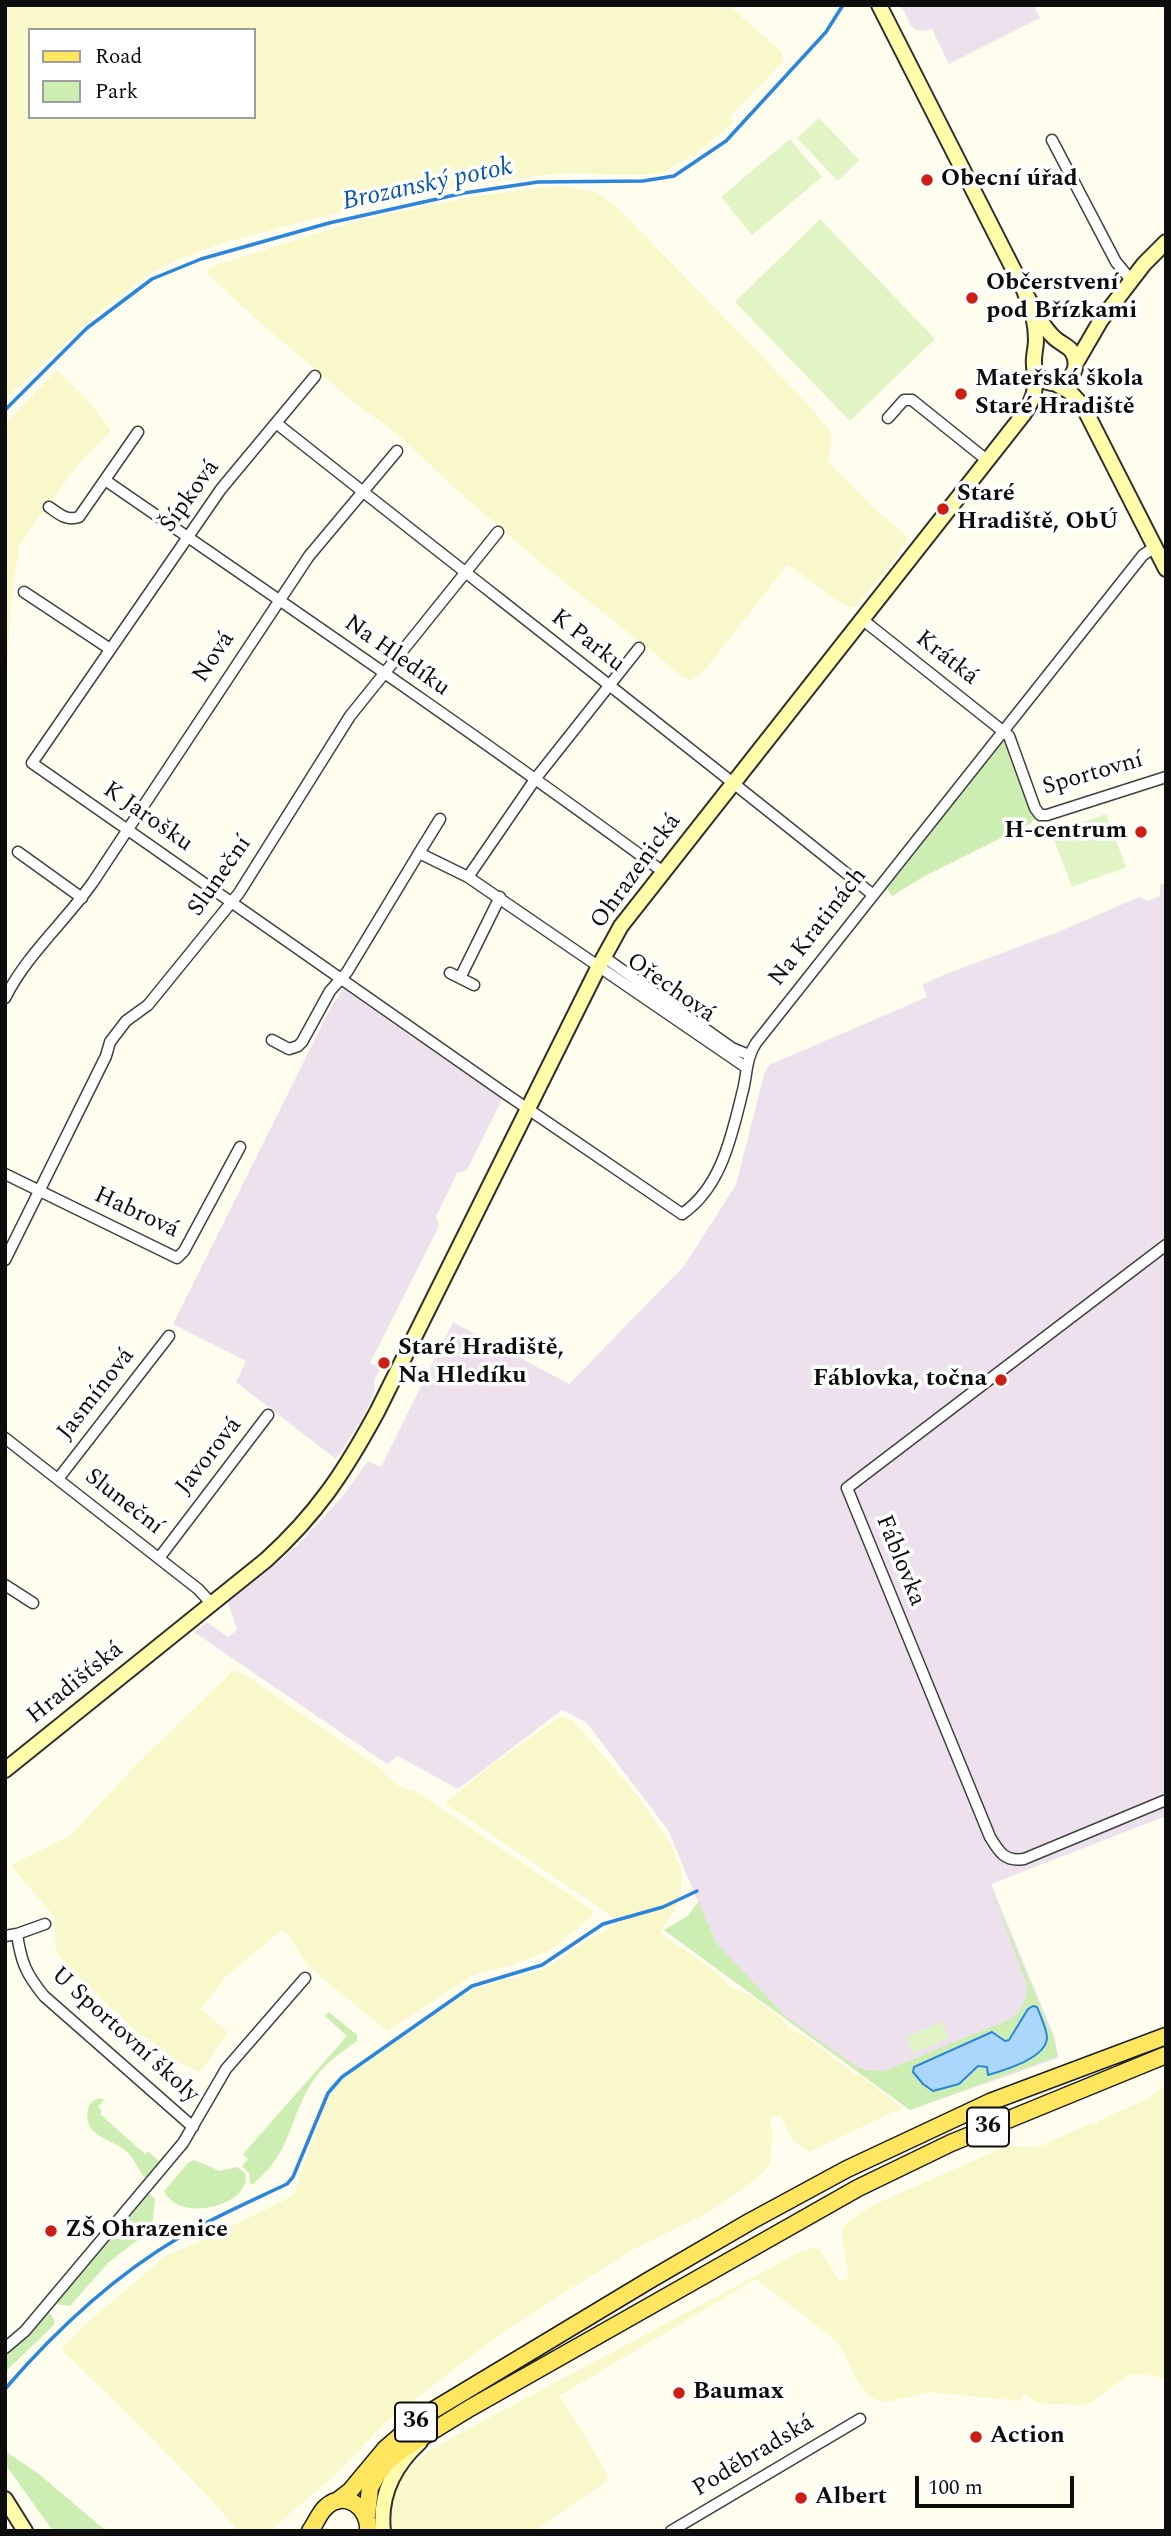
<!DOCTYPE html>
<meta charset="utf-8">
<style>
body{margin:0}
#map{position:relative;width:1171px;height:2536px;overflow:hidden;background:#fffdee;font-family:Spectral,serif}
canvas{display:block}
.frame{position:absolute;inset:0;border:7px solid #0d0d0d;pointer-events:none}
.legend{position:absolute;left:28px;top:28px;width:228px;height:91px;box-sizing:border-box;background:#fff;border:2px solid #9e9e9e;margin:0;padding:9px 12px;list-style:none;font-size:21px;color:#0d0d0d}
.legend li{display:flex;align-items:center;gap:14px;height:35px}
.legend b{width:35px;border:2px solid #9e9e9e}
.scale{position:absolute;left:915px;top:2476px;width:159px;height:32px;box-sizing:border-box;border:4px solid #0d0d0d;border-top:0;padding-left:9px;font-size:21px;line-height:24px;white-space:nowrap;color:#0d0d0d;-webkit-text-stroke:5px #fff;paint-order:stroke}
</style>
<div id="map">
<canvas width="1171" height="2536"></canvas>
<div class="frame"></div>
<ul class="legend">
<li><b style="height:9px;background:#ffe65e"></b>Road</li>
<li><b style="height:19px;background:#cceeb3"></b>Park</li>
</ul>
<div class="scale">100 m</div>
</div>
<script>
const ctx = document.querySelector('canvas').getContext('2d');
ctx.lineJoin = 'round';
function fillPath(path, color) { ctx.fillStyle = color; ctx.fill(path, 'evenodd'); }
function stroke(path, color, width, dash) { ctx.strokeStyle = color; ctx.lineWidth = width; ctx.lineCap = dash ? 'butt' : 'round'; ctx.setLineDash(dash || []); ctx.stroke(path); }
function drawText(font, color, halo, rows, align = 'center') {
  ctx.font = font + ' Spectral,serif'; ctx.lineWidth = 7; ctx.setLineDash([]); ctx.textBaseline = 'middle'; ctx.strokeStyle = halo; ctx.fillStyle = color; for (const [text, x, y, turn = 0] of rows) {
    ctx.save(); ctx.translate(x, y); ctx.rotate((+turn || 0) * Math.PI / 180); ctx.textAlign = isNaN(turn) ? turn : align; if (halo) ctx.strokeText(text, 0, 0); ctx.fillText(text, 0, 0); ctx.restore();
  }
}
fillPath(new Path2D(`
 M901,5H1033L1040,18L949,64L932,29L924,31L916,30L911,26Z
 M1166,882V1816L991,1884L1055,2038L1058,2058L910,2110L664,1930L688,1916L698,1902L668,1830L586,1722L562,1710L458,1789L398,1756L387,1764L194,1632L207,1622L228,1637L237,1630L228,1602L296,1547L342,1497L368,1461L381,1467L453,1322L569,1384L684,1266L736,1185L764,1074L769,1065L927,997L922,985L941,976L1058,932L1139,897L1148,901L1160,896V885Z
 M343,989L502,1099L467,1170L457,1173L436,1217L439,1226L370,1363L381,1368L374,1381L375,1391L362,1419L336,1459L236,1382L246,1361L173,1324L329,1011Z`), '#ede1ed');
fillPath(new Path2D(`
 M5,5H728L782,52L783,62L729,117L733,122L731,125L696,153L662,173L637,175L561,173L432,190L301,222L223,243L174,261L149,274L100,311L5,399ZM30,30H254V117H30Z
 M548,187H564L596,192L615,205L805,401L829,430L832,436L830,454L827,460L870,505L908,537L894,560L856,606L850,607L839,602L788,564L704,671L691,680L682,677L651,650L553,573L459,492L399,435L355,403L255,318L208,274L209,268L222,263L365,219L476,196Z
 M57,370L89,402L111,430L76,467L20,543L13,585L5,687V424Z
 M234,1670L244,1674L381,1769L397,1786L415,1791L594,1911L592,1916L552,1949L513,1965L475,1974L387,2031L308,1966L288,1934L281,1931L227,1975L201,2009L228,2032L200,2072L182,2064L134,2029L68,1967L56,1950L54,1916L13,1868V1864L71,1835L134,1767Z
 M560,1717L571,1719L589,1739L641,1800L672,1847L681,1870L682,1881L677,1905L660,1933L715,1971L730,1987L750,1995L780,2017L790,2029L806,2037L856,2075H860L902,2108L809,2152L792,2139L781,2116H773L770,2119L772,2132L771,2160L764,2172L745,2187L702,2216L632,2250L526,2317L484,2346L386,2422L336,2474L270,2531H238L213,2501L132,2418L61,2349L89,2321L167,2255L203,2240L293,2196L327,2098L336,2084L471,1990L547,1968L583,1943L621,1922L445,1803L490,1766Z
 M1166,2084V2378L1139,2374L1126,2376L1092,2402L1080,2405L1038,2403L1024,2393L1020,2401L931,2392L887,2402L877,2401L868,2394L856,2379L840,2345L832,2337L756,2279L559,2396L585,2436L608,2476L606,2482L534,2531H392V2502L400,2481L413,2464L435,2447L800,2252L812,2248L819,2249L840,2281L849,2278L841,2231L845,2225L871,2206L1005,2147H1038L1092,2123L1093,2125H1098V2121L1150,2098Z`), '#f8f8ca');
fillPath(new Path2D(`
 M1008,737L1034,813V819L1031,823L923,877L892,896L886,887L1003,738Z
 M990,1887L1053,2037L1058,2056L910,2110L664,1930L688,1916L698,1902L717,1944L784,2015L854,2065L865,2070L884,2071L1013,2018C1023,2008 1027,1999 1027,1985Z
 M329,2012L357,2035V2041C340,2053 324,2064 313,2081C288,2119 293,2151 253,2184L250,2183L249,2173L242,2166L248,2159L243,2154L347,2036L325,2016Z
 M100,2098L104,2100L98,2107L102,2111L100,2114L145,2154L148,2151L159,2161L145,2178C138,2171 135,2158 126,2151C111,2138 82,2137 88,2109C90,2102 94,2100 100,2098Z
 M194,2160L220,2171L237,2167L245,2173L246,2183C243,2187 240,2193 236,2196C217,2211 176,2216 164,2191L189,2162Z
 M147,2191L155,2199L152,2227L148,2232L108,2263L70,2306L55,2304L140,2204Z
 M49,2312L54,2319V2325L5,2372V2355L25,2339Z
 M5,2451L39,2474L106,2531H53L5,2464Z`), '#cceeb3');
fillPath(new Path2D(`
 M819,118L859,160L838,181L797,138Z
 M790,139L822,177L752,235L721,197Z
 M820,219L935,339L850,421L735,302Z
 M1106,814L1126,867L1072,887L1052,834Z
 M942,2022L949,2038L912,2053L906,2037Z`), '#e0f4c5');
const water = new Path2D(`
 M1033,2006L1037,2007C1040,2015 1047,2029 1047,2038C1046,2058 1005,2070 988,2075L987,2067L978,2066L959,2084L933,2091L923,2084L913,2072L914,2067L992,2032L1005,2041L1009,2040L1028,2009Z`);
fillPath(water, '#acd7fd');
stroke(water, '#2b85dc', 2);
stroke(new Path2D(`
 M5,410L87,328L152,279L201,259L329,223L464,193L538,182L643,181L674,176L726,141L826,32L843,5
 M5,2389C55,2331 114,2276 180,2237C214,2217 251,2201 287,2184L293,2177L328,2093L342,2077L472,1986L542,1965L603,1924L663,1907L697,1891`), '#2b85dc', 3.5);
const street = new Path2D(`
 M1052,140L1116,262L1131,280
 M315,376L221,489L32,763L503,1092L682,1214C722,1187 732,1134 743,1090C747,1074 746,1058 756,1043L1143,555L1155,547
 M888,418L904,400H912L988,461
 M276,423C474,580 675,735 872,894
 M105,480C292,609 480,737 662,871
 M49,507C59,514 66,521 79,517L138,432
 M24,592L110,649
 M863,620L1009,736L1035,808L1040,815H1047L1166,777
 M18,852L82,898
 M419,853L440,819
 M468,877L747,1068
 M604,957L732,1048L749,1055
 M450,973L474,985
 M460,978L500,897
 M5,998C27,954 65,922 93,882L309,556L397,451
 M272,1040L289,1049L298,1046L302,1042L330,991L347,972L419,853L468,877L536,778L639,648
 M5,1174L177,1258L184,1251L240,1147
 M1166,1245L847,1488L990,1837C999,1852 1005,1862 1024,1859L1166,1800
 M5,1260L106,1056L110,1042L126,1021L148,1005L239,893L350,716L498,532
 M5,1438L198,1589L212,1604
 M58,1479L169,1336
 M159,1558L268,1415
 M5,1585L33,1603
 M45,1924L17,1934C21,1962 26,1974 44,1996L193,2127
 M5,1936L17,1934
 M5,2348L25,2331L183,2143L226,2069L305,1978
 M671,2531L860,2419`);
const secondary = new Path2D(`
 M879,5L1029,300C1036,313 1045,331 1057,340C1065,346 1073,348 1075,359C1080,382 1047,393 1036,372C1031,363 1036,350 1036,340C1036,323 1032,308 1025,293
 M1076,363L1101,320L1144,264L1166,242
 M1056,384L1070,392L1083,406L1166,569
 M5,1770L266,1560C317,1514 345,1471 377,1412L599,966L621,926L1023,415C1035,398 1037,387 1034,366
 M5,2499L25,2531
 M383,2531C379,2496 394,2466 420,2442`);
const primary = new Path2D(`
 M337,2501L350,2491L385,2449L422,2417L648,2281L751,2221L847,2169L990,2102L1166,2036
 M367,2515L370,2488L377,2475L388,2461L403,2449L470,2408L858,2188L951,2143L1166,2055
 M310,2531C316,2523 319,2513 326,2507C345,2489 370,2508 368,2531`);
stroke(street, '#404040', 13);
stroke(secondary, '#2f2f2f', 18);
stroke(primary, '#1e1e1e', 19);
stroke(street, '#fff', 10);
stroke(secondary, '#fffda9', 14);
stroke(primary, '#ffe65e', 16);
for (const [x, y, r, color] of [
 [927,180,7,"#cd1e16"],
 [972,298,7,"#cd1e16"],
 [961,394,7,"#cd1e16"],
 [943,509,7,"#cd1e16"],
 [1141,832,7,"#cd1e16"],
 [384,1363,7,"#cd1e16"],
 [1001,1380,7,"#cd1e16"],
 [51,2231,7,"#cd1e16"],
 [679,2393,7,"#cd1e16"],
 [976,2437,7,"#cd1e16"],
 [801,2498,7,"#cd1e16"]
]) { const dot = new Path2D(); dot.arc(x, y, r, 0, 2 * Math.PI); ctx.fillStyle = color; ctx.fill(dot); stroke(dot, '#fff', 2.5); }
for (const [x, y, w] of [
 [988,2127,42],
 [416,2422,42]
]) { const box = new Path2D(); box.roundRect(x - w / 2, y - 19.5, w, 39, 5); ctx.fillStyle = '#fff'; ctx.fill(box); stroke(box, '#0d0d0d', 2); }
drawText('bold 23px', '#0d0d0d', null, [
 ["36",988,2127],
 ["36",416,2422]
]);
drawText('bold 24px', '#0d0d0d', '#fff', [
 ["Obecní úřad",941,180],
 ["Občerstvení",986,284],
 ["pod Břízkami",986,312],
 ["Mateřská škola",975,380],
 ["Staré Hradiště",975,408],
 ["Staré",957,495],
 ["Hradiště, ObÚ",957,523],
 ["H-centrum",1127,832,"right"],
 ["Staré Hradiště,",398,1349],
 ["Na Hledíku",398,1377],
 ["Fáblovka, točna",987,1380,"right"],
 ["ZŠ Ohrazenice",65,2231],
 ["Baumax",693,2393],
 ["Action",990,2437],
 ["Albert",815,2498]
], 'left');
drawText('24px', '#0d0d0d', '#fff', [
 ["Šípková",191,497,-54],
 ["K Parku",587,642,38],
 ["Na Hledíku",396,657,35],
 ["Nová",215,658,-57],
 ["Krátká",946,659,38],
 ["Sportovní",1093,775,-16],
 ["K Jarošku",147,818,35],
 ["Ohrazenická",637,872,-54],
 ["Sluneční",221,877,-55],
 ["Na Kratinách",819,928,-52],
 ["Ořechová",670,989,35],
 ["Habrová",136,1214,25],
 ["Jasmínová",97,1395,-52],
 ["Javorová",210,1457,-52],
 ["Sluneční",123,1503,38],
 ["Fáblovka",899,1561,68],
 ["Hradišťská",76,1684,-39],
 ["U Sportovní školy",124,2036,42],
 ["Poděbradská",754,2457,-31]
]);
drawText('italic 26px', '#0957ad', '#fff', [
 ["Brozanský potok",428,186,-12]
]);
</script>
